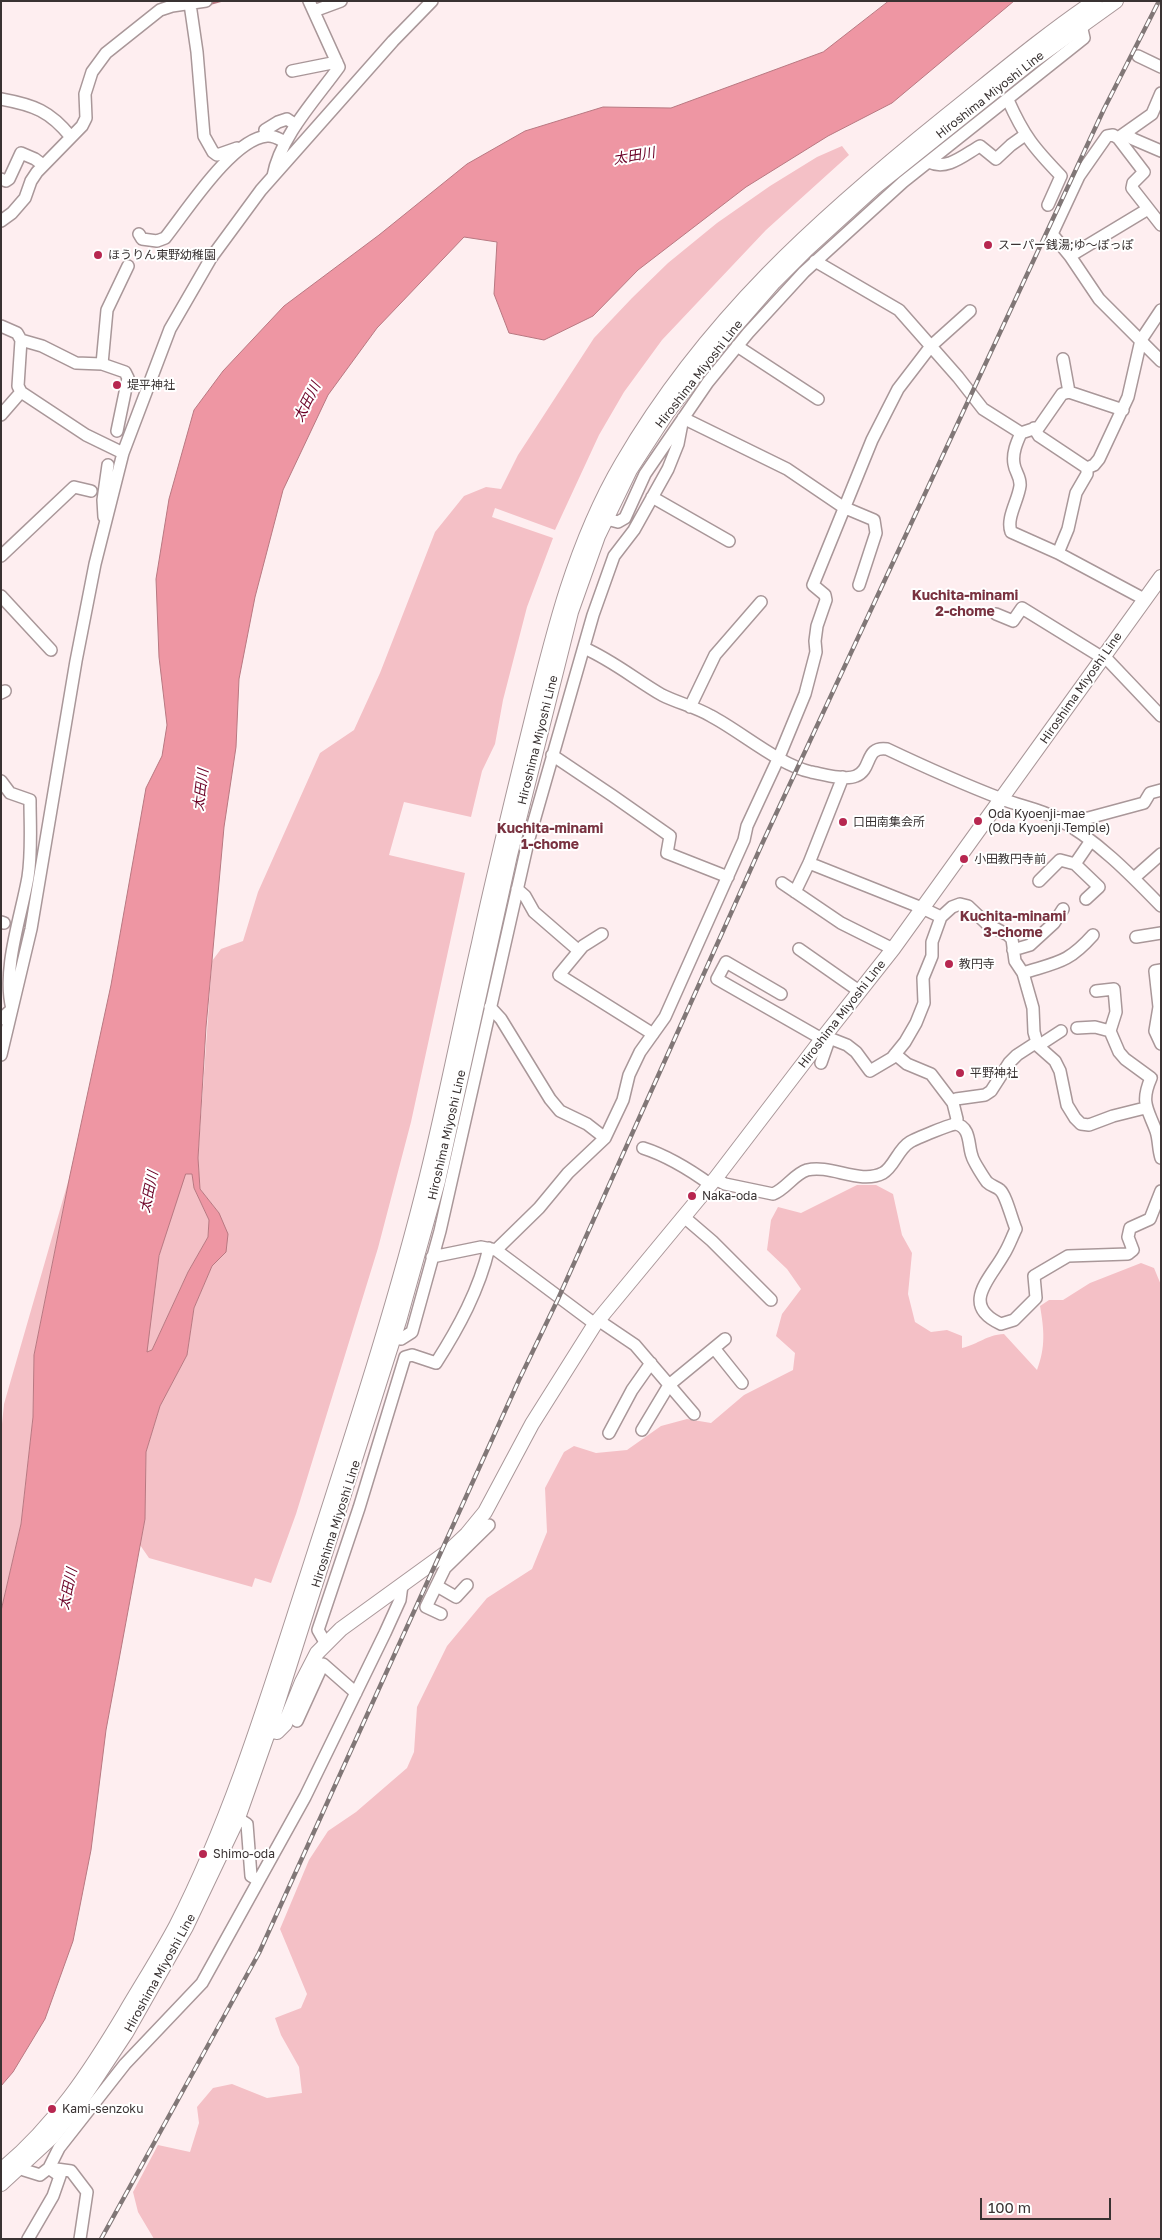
<!DOCTYPE html>
<meta charset="utf-8">
<style>
body{margin:0}
#map{position:relative;width:1162px;height:2240px;overflow:hidden;background:#feeef0;font-family:"Golos Text",sans-serif}
canvas{display:block}
.frame{position:absolute;inset:0;border:2px solid #393232;pointer-events:none}
.scale{position:absolute;left:980px;top:2198px;width:131px;height:22px;box-sizing:border-box;border:2px solid #393232;border-top:0;padding-left:6px;font-size:15px;line-height:18px;white-space:nowrap;color:#393232;-webkit-text-stroke:4px #fff;paint-order:stroke}
</style>
<div id="map">
<canvas width="1162" height="2240"></canvas>
<div class="frame"></div>
<div class="scale">100 m</div>
</div>
<script>
const ctx = document.querySelector('canvas').getContext('2d');
ctx.lineJoin = 'round';
function fillPath(path, color) { ctx.fillStyle = color; ctx.fill(path, 'evenodd'); }
function stroke(path, color, width, dash) { ctx.strokeStyle = color; ctx.lineWidth = width; ctx.lineCap = dash ? 'butt' : 'round'; ctx.setLineDash(dash || []); ctx.stroke(path); }
function drawText(font, color, halo, rows, align = 'center') {
  ctx.font = font + ' "Golos Text","Noto Sans JP",sans-serif'; ctx.lineWidth = 4; ctx.setLineDash([]); ctx.textBaseline = 'middle'; ctx.strokeStyle = halo; ctx.fillStyle = color; for (const [text, x, y, turn = 0] of rows) {
    ctx.save(); ctx.translate(x, y); ctx.rotate((+turn || 0) * Math.PI / 180); ctx.textAlign = isNaN(turn) ? turn : align; if (halo) ctx.strokeText(text, 0, 0); ctx.fillText(text, 0, 0); ctx.restore();
  }
}
fillPath(new Path2D(`
 M842,146L849,155L766,230L662,340L624,392L599,435L555,530L495,508L492,517L553,538L527,607L503,700L495,744L482,771L471,817L404,802L389,855L465,873L411,1122L378,1248L296,1514L271,1583L255,1578L252,1587L149,1558L140,1545L145,1519L146,1452L160,1406L187,1355L194,1308L212,1266L226,1252L219,1213L200,1189L198,1158L212,961L221,949L243,941L258,892L320,753L354,730L380,673L435,532L464,496L486,487L501,489L518,455L594,338L632,298L668,263L717,223L770,186L817,157Z
 M192,1173L194,1188L209,1220L208,1237L188,1272L152,1350L146,1353L159,1256L186,1174Z
 M70,1175L34,1355L33,1417L21,1524L1,1611V1434L4,1404Z
 M857,1185H876L893,1194L902,1235L912,1253L908,1294L915,1322L931,1332L947,1330L962,1336V1348C979,1344 986,1335 1004,1334L1037,1370C1046,1347 1044,1329 1040,1306L1049,1300H1063L1090,1283L1141,1263L1154,1268L1161,1285V2239H154L138,2212L133,2192L158,2145L190,2152L199,2123L197,2107L213,2088L232,2084L267,2098L302,2093L299,2067L281,2035L275,2018L301,2008L307,1994L280,1929L309,1860L328,1831L356,1812L407,1768L414,1752L417,1707L447,1646L487,1598L532,1569L547,1532L545,1488L564,1452L574,1446L596,1453L627,1450L661,1426L687,1419L711,1423L744,1395L793,1370L795,1353L776,1336L782,1314L801,1289L787,1269L767,1250L771,1220L778,1207L801,1213Z`), '#f4c0c6');
const water = new Path2D(`
 M889,1H1014L892,103L828,136L746,187L638,270L593,316L544,340L509,333L494,294L497,242L464,237L377,328L328,395L283,490L255,597L239,679L236,747L224,827L206,1027L198,1158L200,1189L219,1213L228,1234L226,1252L212,1266L194,1308L187,1355L160,1406L146,1452L145,1519L106,1730L91,1850L73,1941L45,2019L13,2072L1,2086V1611L21,1524L33,1417L34,1355L70,1175L111,985L146,788L162,756L167,725L159,657L156,579L169,499L194,410L223,371L284,306L379,235L467,164L525,131L603,107L671,108L823,52ZM186,1174H192L194,1188L209,1220L208,1237L188,1272L152,1350L147,1352L159,1256Z`);
fillPath(water, '#ee96a3');
stroke(water, '#b87881', 1);
stroke(new Path2D(`
 M209,4L220,1
 M26,179L34,167`), '#b87881', 2.5);
const minor = new Path2D(`
 M190,4L197,52L204,136L213,152L217,155L237,148
 M314,11L341,1
 M1138,56L1161,67
 M292,71L337,62
 M1,99C34,105 50,111 71,137
 M1008,100C1024,136 1034,148 1061,176L1048,205
 M1125,133L1133,139L1161,151
 M266,136L265,130L278,122L287,119L296,125
 M1118,138L1152,114L1161,93
 M929,162C947,171 964,155 980,146L996,159L1011,145L1025,135
 M273,176C280,137 316,99 339,67L309,1
 M1,179L6,181L9,179L21,153L35,159L43,165
 M1,221L12,213L25,198L31,181L37,172L82,126L86,118L85,94L92,72L106,53L160,10L172,6L206,1
 M1161,225L1132,188L1133,183L1144,172L1118,138L1113,135L1107,136L1079,176L1052,234L1070,256L1099,299L1161,361
 M139,234L142,239L157,241L165,238C186,212 232,139 267,136C274,135 279,139 285,142
 M1070,256L1148,209
 M815,261L899,310L958,377L983,409L1021,433
 M1,326L17,333L21,340L18,386L21,392L86,435L123,453
 M21,340L42,346L76,363L102,364L107,310L128,266
 M737,346L818,399
 M1063,359L1069,392
 M102,364L125,372L128,378L117,431
 M1123,410L1069,392L1062,394L1039,427L1021,433C1017,442 1012,453 1014,464C1015,472 1021,477 1020,486C1018,501 1006,518 1011,532L1058,553L1144,599
 M1,415L21,392
 M1034,428L1039,436L1087,468V474L1076,493L1068,529L1058,553
 M1087,468L1094,465L1099,459L1128,397L1141,340L1161,310
 M652,497L729,541
 M104,517L103,500L108,465
 M599,517L618,522L625,518L645,474L708,382L748,333L804,272L903,182L1084,38L1081,25
 M1,556L74,487L91,491
 M1,596L51,650
 M996,614L1013,621L1022,608L1103,658
 M584,648C612,660 636,680 662,695C678,703 696,707 711,716C740,731 779,765 811,772C822,774 845,781 856,776C873,769 864,746 887,749C925,767 963,784 1002,799C1020,806 1039,809 1056,818C1095,838 1131,875 1161,906
 M1104,656L1161,716
 M1,693L5,691
 M690,707L715,655L761,602
 M552,755L613,796L670,836L667,853L728,877
 M1,781L10,793L30,800C30,825 32,851 28,877C21,917 2,969 12,1009L1,1019
 M1066,824L1144,803L1150,793L1161,790
 M809,863L922,908L941,917
 M1075,864L1090,842
 M1134,878L1161,854
 M1039,881L1060,860L1075,864L1099,887L1086,899
 M782,883L841,923L893,949
 M517,889L525,896L534,912L579,951
 M795,892L809,863L843,777
 M1,922L4,923
 M602,934L583,946L559,975L653,1034
 M1136,937L1161,933
 M799,949L859,991
 M1013,950L1030,945L1054,923L1063,909
 M1161,970L1155,971L1159,1007L1155,1031L1161,1044
 M1023,973C1058,962 1068,963 1093,935
 M1096,991L1114,989L1116,1012L1110,1031L1119,1052L1125,1059L1151,1078C1140,1103 1148,1109 1156,1131C1159,1140 1158,1149 1161,1158
 M781,994L726,962L717,979L822,1039
 M490,1007L501,1019L550,1099L560,1111L587,1124L605,1138
 M1077,1028L1095,1027L1110,1031
 M824,1036L847,1045L856,1052L870,1071L892,1058L905,1042L916,1023L924,1003L923,978L932,956V942L941,917L952,907L960,904L968,906L987,924L1008,935L1012,939L1015,961L1023,973L1033,1008L1034,1032L1038,1046L1055,1061L1060,1071L1067,1105L1075,1118L1081,1124L1089,1125L1113,1116L1145,1108
 M1038,1046L1061,1031
 M895,1054L907,1064L931,1074L953,1103
 M1,1055L31,929L76,661L95,564L123,453L170,329L211,258L261,190L393,41L432,1
 M821,1063L829,1040
 M955,1124L957,1119L953,1103L956,1099L985,1095L991,1091L1009,1063L1017,1055L1037,1042
 M643,1148C668,1156 689,1169 711,1185
 M715,1179L725,1184L773,1194C786,1189 794,1174 807,1170C831,1164 860,1185 883,1173C894,1167 898,1149 910,1142C915,1139 953,1123 956,1124C971,1127 968,1146 972,1156C973,1161 984,1178 987,1182C991,1186 997,1187 1000,1190C1006,1195 1012,1220 1016,1229C1012,1237 1009,1246 1004,1254C991,1278 959,1305 1001,1324L1014,1320L1036,1298L1034,1276L1068,1256L1128,1254L1133,1250L1128,1237L1130,1228L1150,1219L1161,1191
 M684,1217L712,1241L771,1300
 M496,1250L539,1208L568,1173L605,1138L623,1100L629,1075L640,1052L665,1017L744,840L747,826L779,757L805,694L816,652L815,641L817,626L826,600L825,595L813,585L872,440L898,389L931,346L970,311
 M432,1257L481,1247L496,1250L595,1324
 M598,1320L635,1345L694,1414
 M387,1336L401,1339L412,1332L440,1231L528,842L593,615L614,556L634,530L668,469L678,444L683,418L787,469L843,507L874,520L876,533L859,585
 M714,1348L742,1383
 M642,1430L669,1385L725,1339
 M609,1433L632,1390L651,1363
 M437,1586L456,1597L467,1585
 M441,1614L426,1607L445,1568L489,1525
 M326,1644L318,1630L359,1508L405,1357L412,1355L436,1363C459,1327 479,1290 489,1248
 M297,1721L323,1664L356,1693
 M238,1818L247,1824L251,1876L258,1880
 M15,2162L24,2170L40,2175L49,2168L59,2148L125,2064L202,1983L305,1797L385,1633L400,1600L402,1585
 M49,2168L71,2171L87,2192L80,2239
 M28,2239L53,2196L60,2176L50,2169`);
const major = new Path2D(`
 M264,1729L277,1732L285,1724L302,1682L317,1653L341,1629L450,1550L467,1534L485,1512L532,1424L595,1324L715,1179L822,1039L893,949L1161,577
 M1,2170C54,2127 91,2070 125,2013C142,1984 160,1956 176,1926C233,1814 269,1693 308,1573C350,1442 394,1310 427,1176C446,1099 461,1021 479,943C495,869 513,796 531,723C553,633 575,543 622,463C706,319 818,219 946,116C995,77 1043,36 1095,1
 M1,2184L52,2137L81,2101L126,2033L186,1927L238,1818L269,1730L399,1321L438,1181L510,855L571,612L598,536L630,470L667,413L712,353L774,282L807,249L875,187L1031,62L1116,1`);
stroke(minor, '#a99799', 14);
stroke(major, '#a99799', 16);
stroke(minor, '#fff', 11);
stroke(major, '#fff', 14);
const rail = new Path2D(`
 M101,2239L259,1953L519,1380L558,1299L762,844L1104,109L1159,1`);
stroke(rail, '#817777', 4.5);
stroke(rail, '#fff', 2.5, [8]);
for (const [x, y, r, color] of [
 [988,245,5,"#b72750"],
 [98,255,5,"#b72750"],
 [117,385,5,"#b72750"],
 [978,821,5,"#b72750"],
 [843,822,5,"#b72750"],
 [964,859,5,"#b72750"],
 [949,964,5,"#b72750"],
 [960,1073,5,"#b72750"],
 [692,1196,5,"#b72750"],
 [203,1854,5,"#b72750"],
 [52,2109,5,"#b72750"]
]) { const dot = new Path2D(); dot.arc(x, y, r, 0, 2 * Math.PI); ctx.fillStyle = color; ctx.fill(dot); stroke(dot, '#fff', 2); }
drawText('12px', '#393232', '#fff', [
 ["Hiroshima Miyoshi Line",990,95,-38],
 ["Hiroshima Miyoshi Line",699,374,-52],
 ["Hiroshima Miyoshi Line",1081,688,-55],
 ["Hiroshima Miyoshi Line",538,740,-76],
 ["Hiroshima Miyoshi Line",842,1014,-52],
 ["Hiroshima Miyoshi Line",447,1135,-77],
 ["Hiroshima Miyoshi Line",336,1524,-72],
 ["Hiroshima Miyoshi Line",160,1973,-61]
]);
drawText('12px', '#393232', '#fff', [
 ["スーパー銭湯;ゆ～ぽっぽ",998,245],
 ["ほうりん東野幼稚園",108,255],
 ["堤平神社",127,385],
 ["Oda Kyoenji-mae",988,814],
 ["(Oda Kyoenji Temple)",988,828],
 ["口田南集会所",853,822],
 ["小田教円寺前",974,859],
 ["教円寺",959,964],
 ["平野神社",970,1073],
 ["Naka-oda",702,1196],
 ["Shimo-oda",213,1854],
 ["Kami-senzoku",62,2109]
], 'left');
drawText('italic 14px', '#6b0026', '#fff', [
 ["太田川",634,156,-10],
 ["太田川",307,402,-63],
 ["太田川",201,790,-83],
 ["太田川",149,1192,-78],
 ["太田川",68,1589,-78]
]);
drawText('bold 14px', '#793240', '#fff', [
 ["Kuchita-minami",965,596],
 ["2-chome",965,612],
 ["Kuchita-minami",550,829],
 ["1-chome",550,845],
 ["Kuchita-minami",1013,917],
 ["3-chome",1013,933]
]);
</script>
